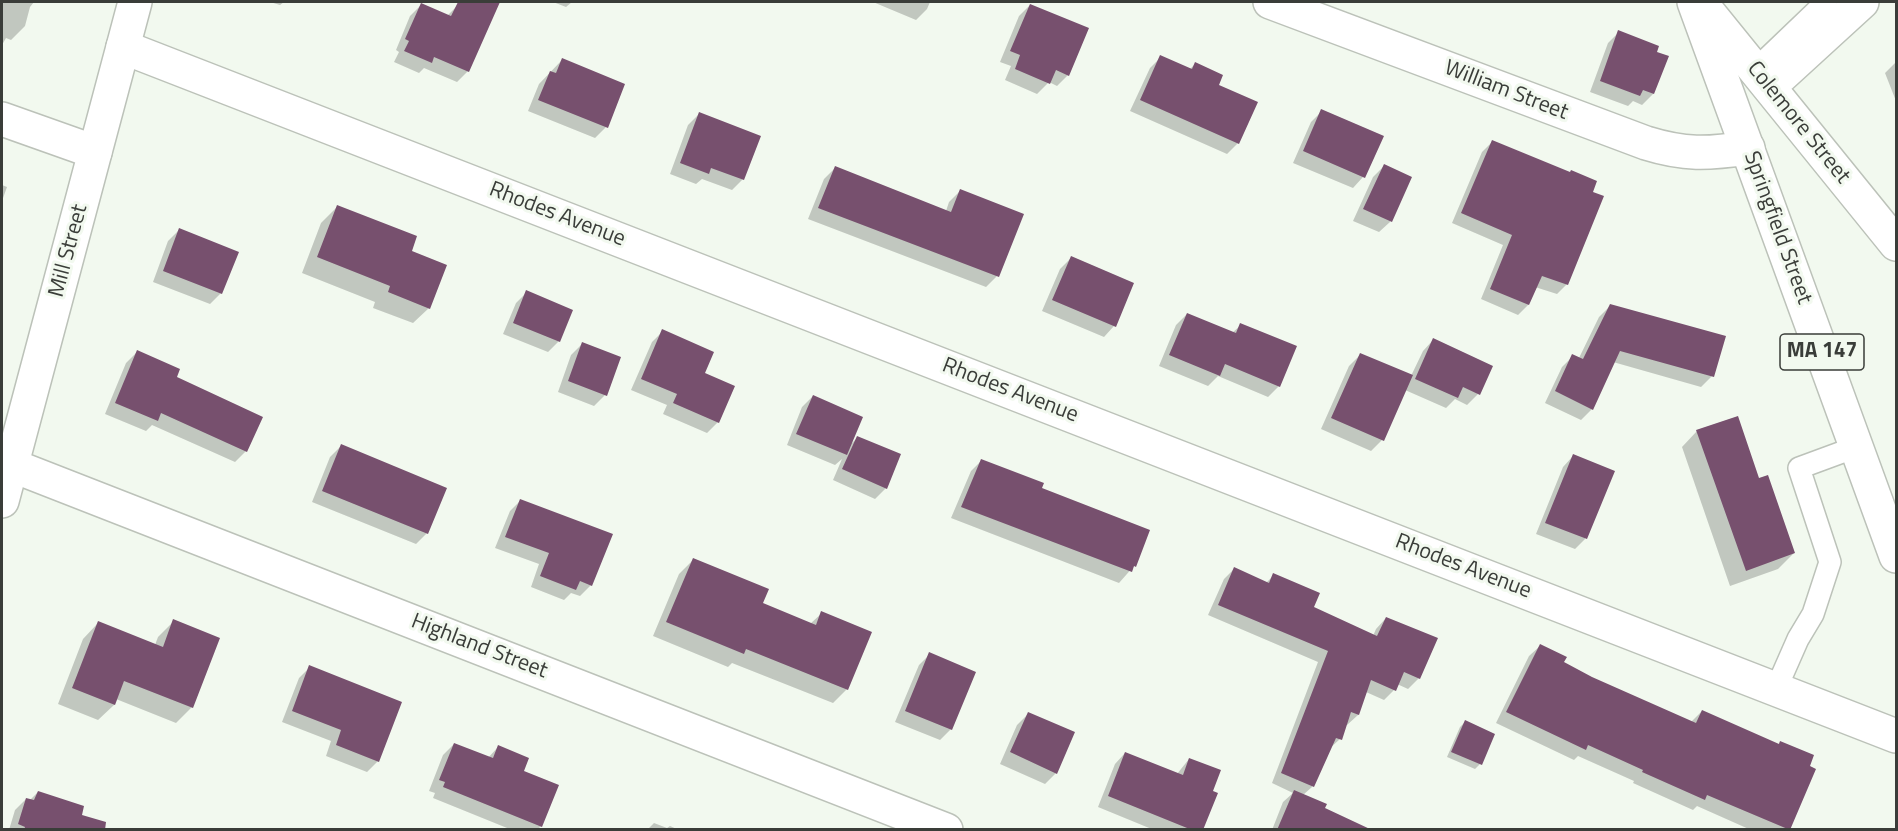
<!DOCTYPE html>
<style>
body{margin:0}
#map{position:relative;width:1898px;height:831px;overflow:hidden;background:#f2f9ef;font-family:"Titillium Web",sans-serif}
canvas{display:block}
.frame{position:absolute;inset:0;border:3px solid #3a3d39;pointer-events:none}
</style>
<div id="map">
<canvas width="1898" height="831"></canvas>
<div class="frame"></div>
</div>
<script>
const ctx = document.querySelector('canvas').getContext('2d');
ctx.lineJoin = 'round';
function fillPath(path, color) { ctx.fillStyle = color; ctx.fill(path, 'evenodd'); }
function stroke(path, color, width, dash) { ctx.strokeStyle = color; ctx.lineWidth = width; ctx.lineCap = dash ? 'butt' : 'round'; ctx.setLineDash(dash || []); ctx.stroke(path); }
function drawText(font, color, halo, rows, align = 'center') {
  ctx.font = font + ' "Titillium Web",sans-serif'; ctx.lineWidth = 6; ctx.setLineDash([]); ctx.textBaseline = 'middle'; ctx.strokeStyle = halo; ctx.fillStyle = color; for (const [text, x, y, turn = 0] of rows) {
    ctx.save(); ctx.translate(x, y); ctx.rotate((+turn || 0) * Math.PI / 180); ctx.textAlign = isNaN(turn) ? turn : align; if (halo) ctx.strokeText(text, 0, 0); ctx.fillText(text, 0, 0); ctx.restore();
  }
}
fillPath(new Path2D(`
 M2,2H34L30,7L25,26L11,40L6,38L2,45Z
 M270,2H284L280,5Z
 M553,2H572L566,7Z
 M873,2H930L927,9L916,20Z
 M421,5L447,16L458,5L490,19L468,71L457,82L424,68L419,73L394,62L399,52L396,50L410,16Z
 M1030,5L1068,75L1057,86L1049,82L1037,94L1005,80L1011,66L1000,62L1019,16Z
 M1619,32L1655,52L1667,57L1653,94L1642,105L1633,101L1628,106L1590,92L1608,43Z
 M1161,57L1189,70L1195,64L1217,86L1238,143L1227,154L1130,111L1150,68Z
 M562,60L606,127L595,138L528,111L539,84Z
 M1896,62V101L1885,73Z
 M1322,111L1363,177L1353,188L1293,163L1311,122Z
 M699,114L743,179L732,190L702,179L696,184L670,174L688,125Z
 M1492,142L1567,284L1557,294L1535,287L1528,305L1518,315L1481,299L1503,245L1452,223L1482,152Z
 M1384,166L1410,178L1390,222L1379,232L1353,221L1373,177Z
 M835,168L946,211L949,202L960,191L997,276L986,287L808,219L824,179Z
 M2,185L7,187L2,201Z
 M337,207L410,252L429,308L413,323L373,308L375,302L302,273L321,223Z
 M179,230L221,293L210,304L153,282L168,241Z
 M1071,258L1114,326L1104,337L1042,311L1060,269Z
 M527,292L559,341L548,352L503,334L516,303Z
 M1610,306L1712,376L1701,387L1613,362L1592,409L1581,420L1545,403L1562,367L1573,356L1579,358L1599,317Z
 M1187,314L1232,333L1241,325L1279,386L1268,397L1218,376L1208,386L1159,366L1176,325Z
 M663,331L703,373L718,422L707,433L663,414L667,405L631,390L652,342Z
 M1433,340L1478,394L1467,405L1455,399L1446,408L1405,390L1382,440L1371,451L1321,429L1349,366L1360,355L1411,376L1423,351Z
 M582,344L605,395L594,406L558,392L571,355Z
 M137,352L246,451L235,462L152,425L146,431L105,414L126,363Z
 M813,396L850,445L857,438L886,488L875,499L833,480L842,459L835,465L787,445L802,407Z
 M1697,431L1758,480L1794,553L1778,569L1730,586L1682,447Z
 M341,446L445,489L427,533L416,544L312,502L330,457Z
 M1573,456L1613,472L1585,539L1575,549L1536,534L1563,467Z
 M982,460L1040,489L1148,531L1134,566L1119,583L951,518L971,471Z
 M521,500L591,585L580,596L571,593L564,600L531,587L539,564L495,548L510,511Z
 M693,560L761,604L810,624L822,613L847,689L833,703L732,663L728,667L653,636L679,574Z
 M1234,569L1266,583L1274,575L1312,608L1373,636L1376,629L1386,618L1436,638L1419,678L1408,689L1397,684L1394,690L1384,700L1366,692L1358,715L1347,725L1346,724L1340,739L1329,749L1312,787L1303,795L1323,809L1345,830H1272L1283,802L1293,793L1272,783L1318,662L1208,615L1224,579Z
 M174,621L192,707L176,723L116,699L114,705L98,720L58,704L83,639L98,623L155,645L158,637Z
 M1540,646L1562,663L1591,678L1691,722L1702,711L1778,745L1780,742L1808,767L1814,770L1788,830H1751L1697,806L1693,810L1633,783L1634,781L1578,756L1574,760L1496,723L1529,656Z
 M930,654L951,729L940,740L895,722L919,665Z
 M310,667L378,761L367,772L326,756L331,741L282,722L299,678Z
 M1028,714L1056,773L1045,784L1000,764L1017,725Z
 M1465,722L1480,764L1475,769L1447,757L1460,727Z
 M454,744L488,758L498,747L522,772L541,826L537,830H512L433,798L435,793L429,791L443,755Z
 M1125,753L1177,774L1189,759L1211,792L1202,830H1154L1098,807L1115,764Z
 M38,792L75,830H9L15,810L26,799L30,800Z
 M654,823L667,828L670,826L679,830H647Z`), '#0003');
fillPath(new Path2D(`
 M458,2H500L469,72L434,57L432,63L404,51L409,41L405,39L421,3L451,16Z
 M1030,4L1089,28L1069,76L1056,70L1050,84L1015,69L1020,55L1010,51Z
 M1618,30L1659,46L1657,52L1669,56L1654,94L1643,90L1640,96L1600,81Z
 M1160,55L1192,69L1195,62L1223,75L1219,85L1258,102L1239,144L1140,100Z
 M562,58L625,84L608,128L538,100L550,71L556,73Z
 M1321,109L1384,136L1365,178L1303,151Z
 M699,112L761,136L744,180L711,168L709,174L680,163Z
 M1492,140L1570,172L1571,170L1597,181L1593,192L1604,196L1568,285L1542,276L1529,305L1490,289L1512,235L1461,213Z
 M1384,164L1412,177L1392,222L1363,209Z
 M835,166L951,212L960,189L1024,214L999,277L818,208Z
 M337,205L417,236L412,251L447,265L430,309L388,292L390,286L317,257Z
 M179,228L239,252L222,294L163,271Z
 M1071,256L1134,283L1116,327L1052,300Z
 M526,290L573,310L560,342L513,323Z
 M1610,304L1726,336L1714,377L1620,351L1593,410L1555,391L1572,354L1583,359Z
 M1187,313L1236,333L1240,323L1297,346L1280,387L1225,364L1220,376L1169,355Z
 M662,329L714,352L705,373L735,386L719,423L673,403L677,394L641,379Z
 M1433,338L1493,366L1480,395L1463,387L1458,398L1415,379Z
 M582,342L621,357L607,396L568,381Z
 M137,350L180,369L177,377L263,417L247,452L161,413L158,421L115,403Z
 M1360,353L1413,375L1384,441L1331,418Z
 M813,395L863,417L847,455L796,434Z
 M1738,416L1759,478L1768,475L1795,553L1746,571L1696,430Z
 M857,436L901,454L887,489L842,469Z
 M341,444L447,488L428,534L322,491Z
 M1573,454L1615,471L1587,539L1545,523Z
 M981,459L1044,483L1042,488L1150,530L1136,567L1134,566L1132,572L961,507Z
 M520,499L613,534L592,586L580,581L576,590L540,576L549,553L505,537Z
 M693,558L769,589L763,603L816,625L821,611L872,632L848,690L746,649L744,654L666,622Z
 M1234,567L1269,583L1273,573L1320,593L1314,607L1377,636L1386,617L1438,638L1420,679L1404,672L1396,691L1371,680L1359,715L1351,712L1342,740L1336,738L1314,787L1281,773L1328,651L1218,605Z
 M173,619L220,638L193,708L124,681L115,705L72,688L98,621L163,647Z
 M1540,644L1567,657L1564,662L1592,677L1696,723L1702,710L1779,744L1780,741L1814,755L1810,766L1816,769L1790,830L1707,795L1705,800L1642,772L1643,770L1588,745L1586,750L1506,712Z
 M929,652L976,672L952,730L905,711Z
 M309,665L402,702L379,762L336,745L341,730L292,711Z
 M1028,712L1075,732L1057,774L1010,752Z
 M1465,720L1495,734L1482,765L1451,752Z
 M454,743L493,758L498,745L529,758L524,771L559,785L542,827L443,787L445,782L439,780Z
 M1125,752L1183,775L1189,758L1221,770L1213,791L1218,793L1203,830H1192L1108,796Z
 M1294,790L1327,804L1325,808L1372,830H1277Z
 M38,791L84,806L82,815L106,822L105,830H24L25,827L18,824L26,798L34,800Z`), '#77506e');
const service = new Path2D(`
 M1755,70L1826,2
 M1776,689L1798,639L1813,614L1830,562L1799,468L1856,447`);
const minor = new Path2D(`
 M1270,2L1646,143C1685,155 1707,154 1748,148
 M1700,2L1896,244
 M123,47L1896,736
 M1769,87L1862,2
 M2,119L95,152
 M11,465L946,830`);
const tertiary = new Path2D(`
 M2,501L135,2`);
const primary = new Path2D(`
 M1694,2L1896,556`);
stroke(service, '#bcc2b9', 24);
stroke(minor, '#bcc2b9', 36);
stroke(tertiary, '#bcc2b9', 36);
stroke(primary, '#bcc2b9', 36);
stroke(service, '#fff', 21);
stroke(minor, '#fff', 33);
stroke(tertiary, '#fff', 33);
stroke(primary, '#fff', 33);
for (const [x, y, w] of [
 [1822,352,84]
]) { const box = new Path2D(); box.roundRect(x - w / 2, y - 18, w, 36, 4.5); ctx.fillStyle = '#f2f9ef'; ctx.fill(box); stroke(box, '#3a3d39', 1.5); }
drawText('bold 21px', '#3a3d39', null, [
 ["MA 147",1822,352]
]);
drawText('22px', '#3a3d39', '#f2f9ef', [
 ["William Street",1506,91,21],
 ["Colemore Street",1798,123,51],
 ["Rhodes Avenue",557,215,21],
 ["Springfield Street",1777,228,70],
 ["Mill Street",69,251,-75],
 ["Rhodes Avenue",1010,391,21],
 ["Rhodes Avenue",1463,567,21],
 ["Highland Street",479,647,21]
]);
</script>
